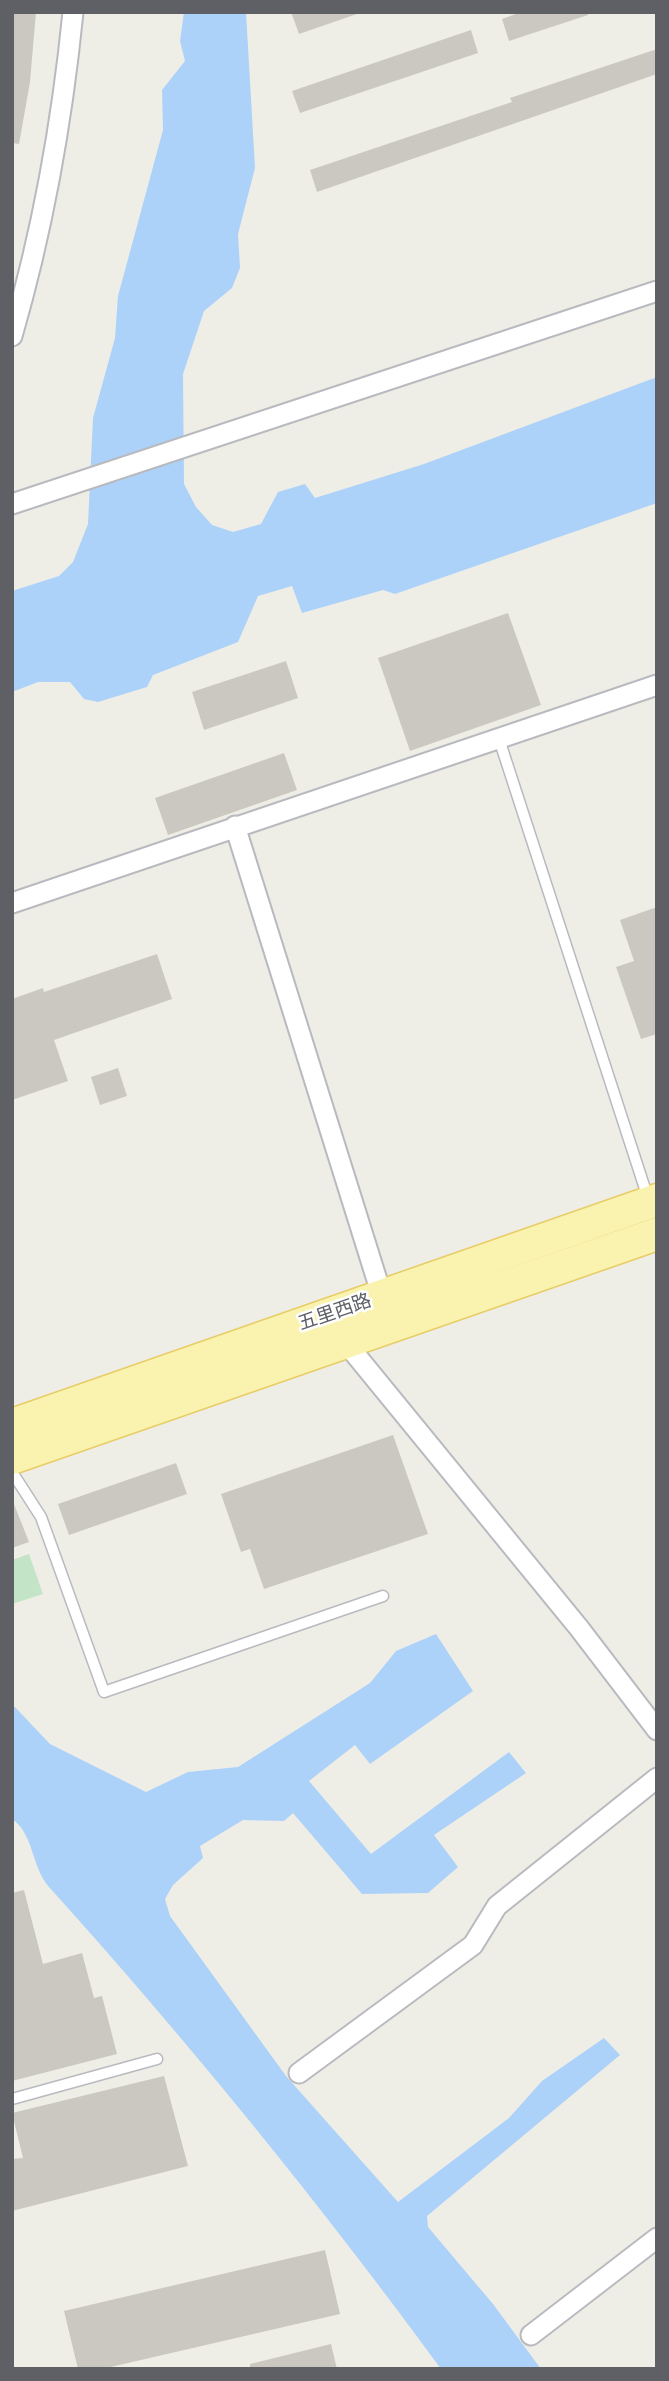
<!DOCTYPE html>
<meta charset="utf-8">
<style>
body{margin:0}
#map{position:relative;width:669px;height:2381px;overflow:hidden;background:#efeee6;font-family:Signika,sans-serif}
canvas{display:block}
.frame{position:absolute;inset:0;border:14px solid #5e6065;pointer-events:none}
</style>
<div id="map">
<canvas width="669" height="2381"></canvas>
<div class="frame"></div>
</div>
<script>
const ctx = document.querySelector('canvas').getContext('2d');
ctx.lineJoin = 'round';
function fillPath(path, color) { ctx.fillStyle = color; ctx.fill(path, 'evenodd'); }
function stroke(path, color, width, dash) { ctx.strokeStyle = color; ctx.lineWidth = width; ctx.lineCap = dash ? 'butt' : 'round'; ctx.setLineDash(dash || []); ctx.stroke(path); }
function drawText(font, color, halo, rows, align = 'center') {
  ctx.font = font + ' Signika,"Noto Sans SC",sans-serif'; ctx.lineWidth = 5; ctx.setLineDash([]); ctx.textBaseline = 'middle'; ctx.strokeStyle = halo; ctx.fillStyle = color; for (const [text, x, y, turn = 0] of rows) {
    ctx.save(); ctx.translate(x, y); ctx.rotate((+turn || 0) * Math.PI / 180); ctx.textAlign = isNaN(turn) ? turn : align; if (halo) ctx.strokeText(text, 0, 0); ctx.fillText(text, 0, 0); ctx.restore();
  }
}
fillPath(new Path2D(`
 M29,1554L43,1594L12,1604V1560Z`), '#c4e4c7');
fillPath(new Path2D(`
 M184,12H246L255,168L238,234L240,268L232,288L204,311L183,374L184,484L196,507L212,525L233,532L261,524L278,492L305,484L315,498L424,464L657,377V503L395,594L383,590L302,613L292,586L258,596L238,642L153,675L147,687L98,702L84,699L70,682H38L12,692V591L59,576L73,562L88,524L93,418L115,338L118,296L163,130L162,90L185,61L180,41Z
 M436,1634L473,1691L370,1764L355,1745L309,1781L371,1854L509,1752L526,1773L434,1835L458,1867L428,1893L362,1894L293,1813L284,1821L243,1820L200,1846L203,1858L173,1885L165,1899L170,1916L286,2076L398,2202L509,2118L542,2081L604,2038L620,2055L427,2216L428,2227L493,2304L541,2369H441C318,2201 188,2041 49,1887C31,1866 34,1834 12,1819V1704L50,1744L146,1792L188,1772L238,1767L370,1683L396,1651Z`), '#acd2f9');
fillPath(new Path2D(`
 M12,12H36L30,82L19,144L12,143Z
 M291,12H356L357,14L299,34Z
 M521,12H588V15L509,41L502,19Z
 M471,30L478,53L300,113L292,91Z
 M657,49V74L317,192L310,170L512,102L510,98Z
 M508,613L541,705L410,751L378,658Z
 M286,661L298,698L204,730L192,692Z
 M284,753L297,790L168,835L155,798Z
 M657,907V1034L641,1039L616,967L634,961L620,920Z
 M157,954L172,999L54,1040L68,1081L12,1100V999L43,988L44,992Z
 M118,1068L127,1096L100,1105L91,1077Z
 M393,1435L428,1534L264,1589L250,1549L241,1552L221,1494Z
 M176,1463L187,1494L69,1535L58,1504Z
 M12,1499L29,1542L12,1548Z
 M24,1890L43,1964L82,1953L94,1998L102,1996L117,2054L12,2081V1893Z
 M164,2076L188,2166L12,2211V2159L23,2158L12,2113Z
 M325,2250L340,2314L102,2369H78L64,2311Z
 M331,2344L337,2369H250V2364Z`), '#cbc8c2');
const lane = new Path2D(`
 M499,739L648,1198
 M12,1472L41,1517L104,1692L383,1596
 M12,2099L157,2059`);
const street = new Path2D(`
 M12,336C43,229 62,123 73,12
 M12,504L657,291
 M235,826L382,1296
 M12,903L657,685
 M346,1343L579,1628L657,1730
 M299,2073L473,1945L497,1906L657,1778
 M531,2335L657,2238`);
const primary = new Path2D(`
 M12,1425L657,1200
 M12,1458L657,1234`);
stroke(lane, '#b8babf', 13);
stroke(street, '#b8babf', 23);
stroke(primary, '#e8cd66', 35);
stroke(lane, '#fff', 10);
stroke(street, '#fff', 19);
stroke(primary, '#faf3b0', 32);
drawText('19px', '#5e6065', '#fff', [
 ["五里西路",335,1313,-19]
]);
</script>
